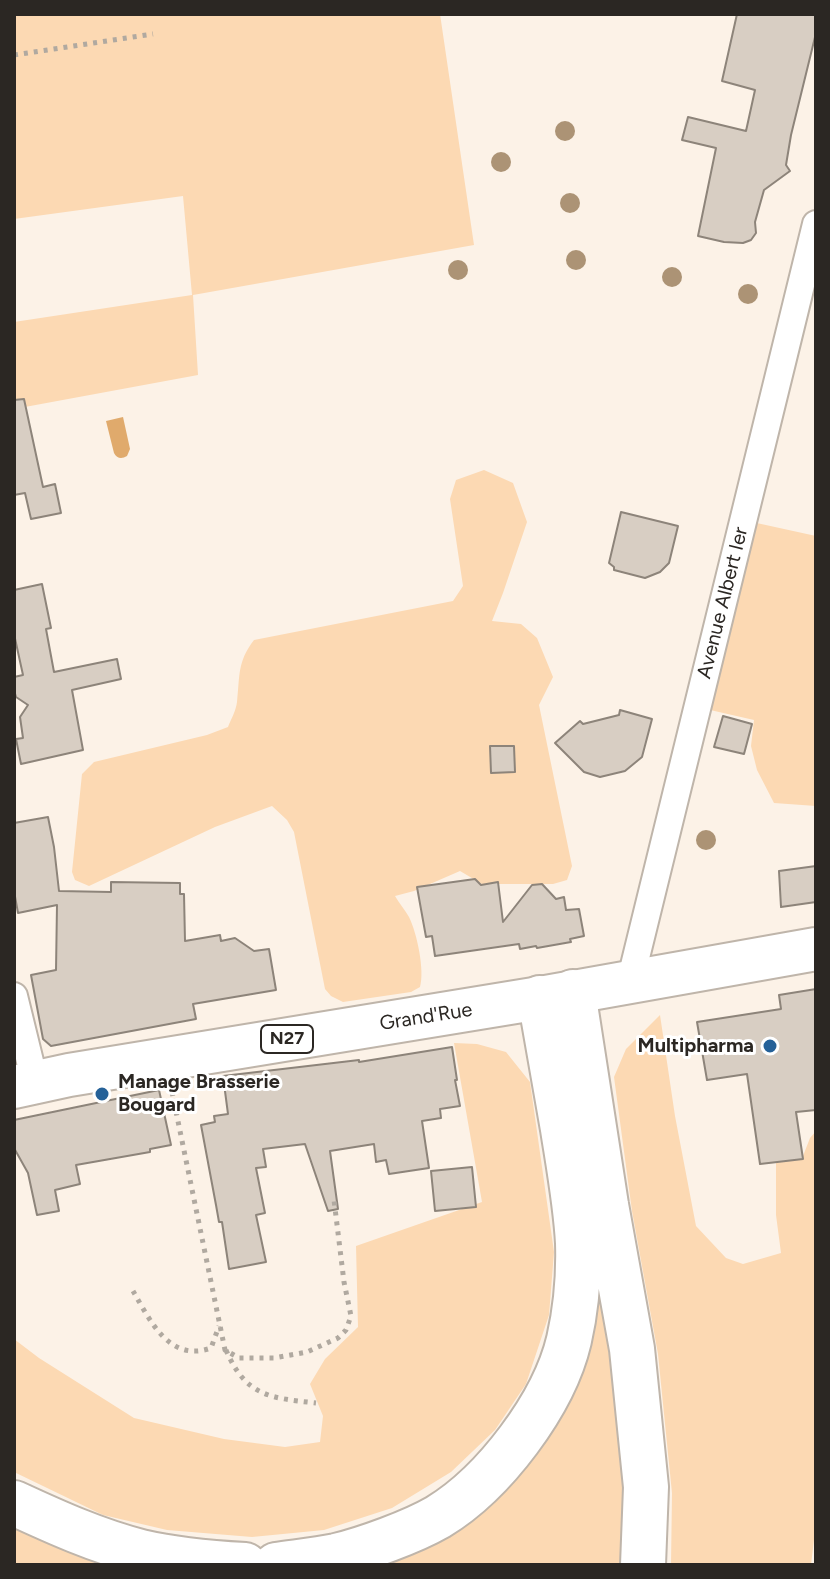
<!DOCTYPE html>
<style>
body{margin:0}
#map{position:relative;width:830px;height:1579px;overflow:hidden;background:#fcf2e7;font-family:Figtree,sans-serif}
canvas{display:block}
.frame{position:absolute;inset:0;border:16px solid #2b2723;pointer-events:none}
</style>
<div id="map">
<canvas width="830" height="1579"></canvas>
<div class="frame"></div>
</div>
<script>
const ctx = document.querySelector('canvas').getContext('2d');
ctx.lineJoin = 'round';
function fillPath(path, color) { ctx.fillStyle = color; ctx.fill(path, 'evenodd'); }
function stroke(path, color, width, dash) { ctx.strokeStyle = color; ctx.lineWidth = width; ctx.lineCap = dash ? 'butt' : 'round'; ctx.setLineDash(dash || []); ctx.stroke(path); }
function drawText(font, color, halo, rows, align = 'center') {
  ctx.font = font + ' Figtree,sans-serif'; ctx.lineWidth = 6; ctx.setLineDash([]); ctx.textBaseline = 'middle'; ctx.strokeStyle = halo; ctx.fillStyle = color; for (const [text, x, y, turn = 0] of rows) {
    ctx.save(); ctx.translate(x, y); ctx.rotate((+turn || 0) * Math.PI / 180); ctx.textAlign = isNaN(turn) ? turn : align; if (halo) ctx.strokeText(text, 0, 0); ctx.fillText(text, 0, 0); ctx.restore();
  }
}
fillPath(new Path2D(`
 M14,14H440L474,245L193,295L198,375L14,409V322L192,295L183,196L14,219Z
 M484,470L513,483L527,522L503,593L492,621L521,624L537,638L553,677L539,705L572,866L567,880L553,884H482L460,871L414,891L395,896C399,903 405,910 409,917C417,933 425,971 420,987L411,992L343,1002L331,996L325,989L294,832L287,820L272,806L215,827L89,886L75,880L72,872L82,774L94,762L207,735L228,727C231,719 236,711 237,702C240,676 237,662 254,640L453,601L463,586L450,499L456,480Z
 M743,520L816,536V806L774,803L757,770L751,746L754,720L697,707Z
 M660,1015L675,1116L696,1226L726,1258L743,1264L781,1253L776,1215V1160L803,1156L810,1138L816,1131V1523L811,1565H671L672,1493L658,1354L632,1211L614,1077L626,1049Z
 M454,1043L477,1044L506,1052L530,1082L554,1252L549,1315L526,1384L495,1430L451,1472L392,1508L324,1530L252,1537L167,1530L103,1515L14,1472V1339L39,1358L134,1418L224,1439L285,1447L320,1442L323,1416L310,1384L325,1359L358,1327L356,1246L482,1202Z
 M594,1228L613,1324L633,1565H342L507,1476Z
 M14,1513L153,1565H14Z`), '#fcd9b3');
fillPath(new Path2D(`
 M123,417L130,449L127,456C122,459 117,459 114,453L106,421Z`), '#e0aa6c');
const building = new Path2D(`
 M737,14H816V33L791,135L786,165L790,171L764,190L755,222L756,233L751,240L743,243L724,242L698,236L716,148L682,140L688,117L746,131L755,90L722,81Z
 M24,399L43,487L55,484L61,513L31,519L25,493L14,495V400Z
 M621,512L678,526L669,563L660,572L645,578L614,570V567L609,563Z
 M42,584L51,628L46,629L54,672L117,659L121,679L72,690L83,750L21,764L16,739L23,738L20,717L28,705L16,697L14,690V677L23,675L14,634V590Z
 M620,710L652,719L642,757L625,771L600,777L584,772L555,743L580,721L583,724L619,715Z
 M723,716L752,724L744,754L714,747Z
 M490,746H514L515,772L491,773Z
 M48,817L54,847L59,891L111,892V882L180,883V894H184L185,941L220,935L221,941L235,938L254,951L269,949L276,990L193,1004L196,1019L51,1046L43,1039L31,975L56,970L57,905L18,913L14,891V823Z
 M816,866V902L781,907L779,871Z
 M475,879L481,885L498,882L503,922L532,885L542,884L556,899L564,897L566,910L579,909L584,936L570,939L571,942L537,948L536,946L520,949L519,944L435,956L432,936L426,937L417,887Z
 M816,989V1110L796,1112L803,1159L760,1164L747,1074L707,1080L697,1022L781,1009L779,995Z
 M452,1047L457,1080H455L460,1106L440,1109L441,1118L422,1121L429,1168L389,1174L386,1160L376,1162L374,1144L330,1151L338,1209L328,1211L305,1144L263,1149L266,1167L256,1168L265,1213L256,1215L266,1262L229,1269L222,1222H219L216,1205L201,1125L215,1122L214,1116L228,1114L223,1076L359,1060V1062Z
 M159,1090L171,1145L150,1149V1152L76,1165L80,1184L55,1190L59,1211L37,1215L28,1173L14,1148V1120Z
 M472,1167L476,1207L435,1211L431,1171Z`);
fillPath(building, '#d8cec3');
stroke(building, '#8d847a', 2);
const street = new Path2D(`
 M630,982L816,224
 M14,996L35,1082`);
const primary = new Path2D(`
 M14,1087L69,1075L540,998L816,949`);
const highway = new Path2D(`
 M573,992L606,1205L632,1349L646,1487L643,1565
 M14,1503C55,1522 97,1541 141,1552C175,1560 210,1563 245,1565
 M276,1565C296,1562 316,1560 336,1556C365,1549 412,1532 438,1517C494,1483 554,1404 569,1340C576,1309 579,1275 578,1243C576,1205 569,1167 563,1129C555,1085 548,1042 540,998`);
stroke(street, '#bfb5aa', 30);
stroke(primary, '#bfb5aa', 46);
stroke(highway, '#bfb5aa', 48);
stroke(new Path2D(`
 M14,55L153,34
 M172,1092L225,1350L239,1358H274L307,1352L338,1338L346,1330L351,1316L344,1282L334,1200
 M133,1291C150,1320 169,1363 211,1348L219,1326
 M226,1350C246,1397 271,1398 316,1403`), '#b0a9a0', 5, [4, 6]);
stroke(street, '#fff', 26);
stroke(primary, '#fff', 42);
stroke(highway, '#fff', 44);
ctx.fillStyle = '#ac9375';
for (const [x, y] of [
 [565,131],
 [501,162],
 [570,203],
 [576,260],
 [458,270],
 [672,277],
 [748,294],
 [706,840]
]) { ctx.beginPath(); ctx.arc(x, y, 10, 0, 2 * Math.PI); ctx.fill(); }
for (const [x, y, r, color] of [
 [770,1046,8,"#256198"],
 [102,1094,8,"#256198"]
]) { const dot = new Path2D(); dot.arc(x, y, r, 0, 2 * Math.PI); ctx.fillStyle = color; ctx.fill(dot); stroke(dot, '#fff', 3); }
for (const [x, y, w] of [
 [287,1039,52]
]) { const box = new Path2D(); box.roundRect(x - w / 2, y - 14, w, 28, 6); ctx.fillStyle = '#fff'; ctx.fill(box); stroke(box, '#2b2723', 2); }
drawText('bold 18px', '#2b2723', null, [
 ["N27",287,1039]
]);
drawText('20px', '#2b2723', '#fff', [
 ["Avenue Albert Ier",723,603,-76],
 ["Grand'Rue",426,1017,-9]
]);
drawText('bold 20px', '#2b2723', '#fff', [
 ["Multipharma",754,1046],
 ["Manage Brasserie",118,1082,"left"],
 ["Bougard",118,1105,"left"]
], 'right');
</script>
